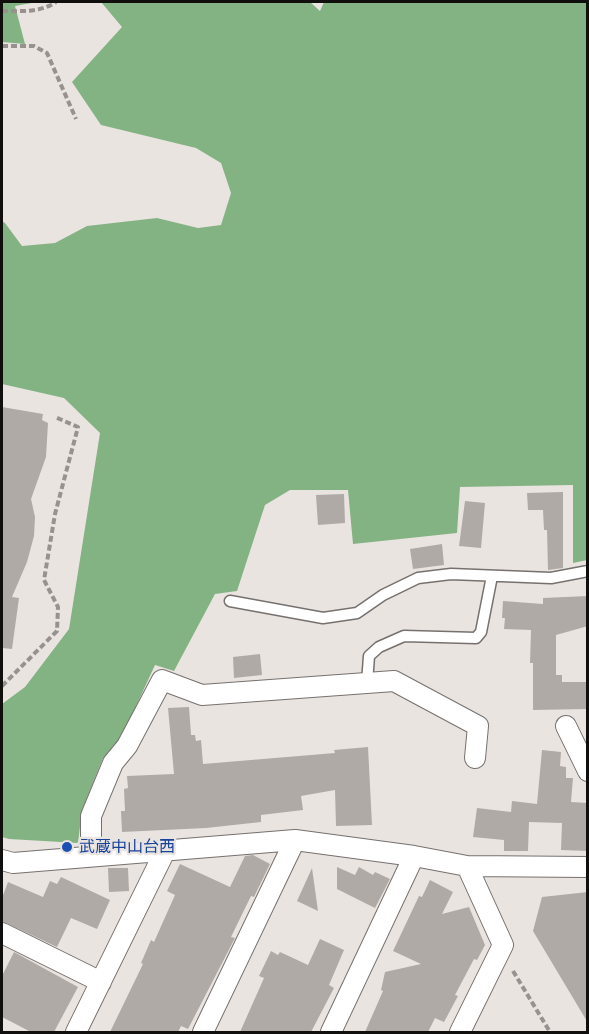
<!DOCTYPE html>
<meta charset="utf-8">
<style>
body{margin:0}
#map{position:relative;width:589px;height:1034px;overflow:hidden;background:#eae4e1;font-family:"Exo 2",sans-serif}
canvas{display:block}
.frame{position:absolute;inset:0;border:3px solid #110f0e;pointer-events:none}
</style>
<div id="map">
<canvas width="589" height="1034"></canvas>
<div class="frame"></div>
</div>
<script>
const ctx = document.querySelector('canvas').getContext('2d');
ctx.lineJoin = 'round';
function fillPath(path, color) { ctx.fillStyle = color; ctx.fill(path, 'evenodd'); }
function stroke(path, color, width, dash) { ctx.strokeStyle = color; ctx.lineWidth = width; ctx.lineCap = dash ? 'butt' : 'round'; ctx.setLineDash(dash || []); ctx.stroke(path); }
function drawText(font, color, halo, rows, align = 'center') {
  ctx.font = font + ' "Exo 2","Noto Sans JP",sans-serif'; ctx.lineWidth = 4.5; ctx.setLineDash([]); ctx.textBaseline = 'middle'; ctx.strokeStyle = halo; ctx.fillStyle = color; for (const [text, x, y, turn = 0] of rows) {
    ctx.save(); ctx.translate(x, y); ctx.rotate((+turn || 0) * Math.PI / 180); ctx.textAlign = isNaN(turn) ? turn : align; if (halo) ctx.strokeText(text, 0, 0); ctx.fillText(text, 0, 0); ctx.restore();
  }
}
fillPath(new Path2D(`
 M2,2H37L15,6L25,44L2,42Z
 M101,2H310L320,11L324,2H587V560L573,563V485L460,487L457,533L353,544L348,490H290L265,505L237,591L215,594L174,671L155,665L118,745L103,758L82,810L78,843L9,839L2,837V704L25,687L69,629L100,433L64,398L2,384V221L5,223L22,246L55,243L87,226L157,218L198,228L221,225L231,193L221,163L196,148L101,125L72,82L122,27Z`), '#83b383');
fillPath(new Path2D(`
 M2,407L43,414L42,420L48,423L46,457L31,499L35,517L34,536L27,562L12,597L19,598L12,649L2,648Z
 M563,492V568L548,570L547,530H544L543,510H528L527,493Z
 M344,494L345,523L318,525L316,495Z
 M465,501L485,503L481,548L459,546Z
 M442,544L444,565L413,569L410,549Z
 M588,596V626L556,635V675H562V682H588V709L533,710V663H530L531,630L504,629L505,618H502L503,601L543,604V598Z
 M260,654L262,675L234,678L233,657Z
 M189,707L191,735H195L196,741L201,740L203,764L335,753L334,750L368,747L372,825L336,826L335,790L301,796L303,810L261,815V822L206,828L122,832L121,811H125L124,789L128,788L127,776L174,774L168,708Z
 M542,750L561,752L560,766L566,767V778H573L571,802L588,803V851L561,850L562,823L529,822L528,851H504V840L473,837L477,808L511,812L512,801L537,804Z
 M253,855L270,864L254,897L251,896L231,937L235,938L188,1029L181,1026L178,1032H110L143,964L141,963L151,940L154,942L175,895L167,891L180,864L230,887L245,856Z
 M337,867L355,875L359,867L373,875L375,872L390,879L375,908L337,889Z
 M108,868H128L129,891L109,892Z
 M312,868L318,911L297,901Z
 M61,877L110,900L97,929L71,918L57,947L2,921V898L8,882L43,897L50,881L57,884Z
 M430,880L453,892L442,914L469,907L485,945L477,960L474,959L455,995L458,996L444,1022L435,1018L428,1032H365L383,991L381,990L385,972L421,964L393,951L419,896L422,897Z
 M588,892V1023L533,931L542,897Z
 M320,939L344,950L329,985L334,988L311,1032H240L264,978L259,976L271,951L278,955L280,952L308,965Z
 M14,952L78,987L54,1032H31L2,1017V976Z`), '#afaaa6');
const service = new Path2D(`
 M230,601L323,618L357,613L383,595L418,578L451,574L551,578L588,571
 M367,683L369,656L379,647L404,636L476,638L481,632L492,576`);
const minor = new Path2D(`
 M566,726L588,771
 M295,840L414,856L467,866L503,945L460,1032
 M91,855V816L113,763L127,746L162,680L202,695L394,681L478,726L475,758
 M2,860L13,863L295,840L203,1032
 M467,866L588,867
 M2,933L101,982
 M76,1032L166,849
 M331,1032L414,856`);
stroke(service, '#76716e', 13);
stroke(minor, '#76716e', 22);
stroke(new Path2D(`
 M2,11C20,11 40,13 56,2
 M2,46H34L47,53L76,119
 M2,686L57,631L58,607L44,580L55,514L78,427L55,417
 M513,971L550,1032`), '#979290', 4, [6, 3]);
stroke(service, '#fff', 10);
stroke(minor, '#fff', 20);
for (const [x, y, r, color] of [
 [67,847,6,"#1a4fb4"]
]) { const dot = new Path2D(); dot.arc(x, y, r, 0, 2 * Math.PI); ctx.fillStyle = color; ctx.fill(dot); stroke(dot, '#eae4e1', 2); }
drawText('16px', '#164399', '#eae4e1', [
 ["武蔵中山台西",79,847]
], 'left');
</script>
